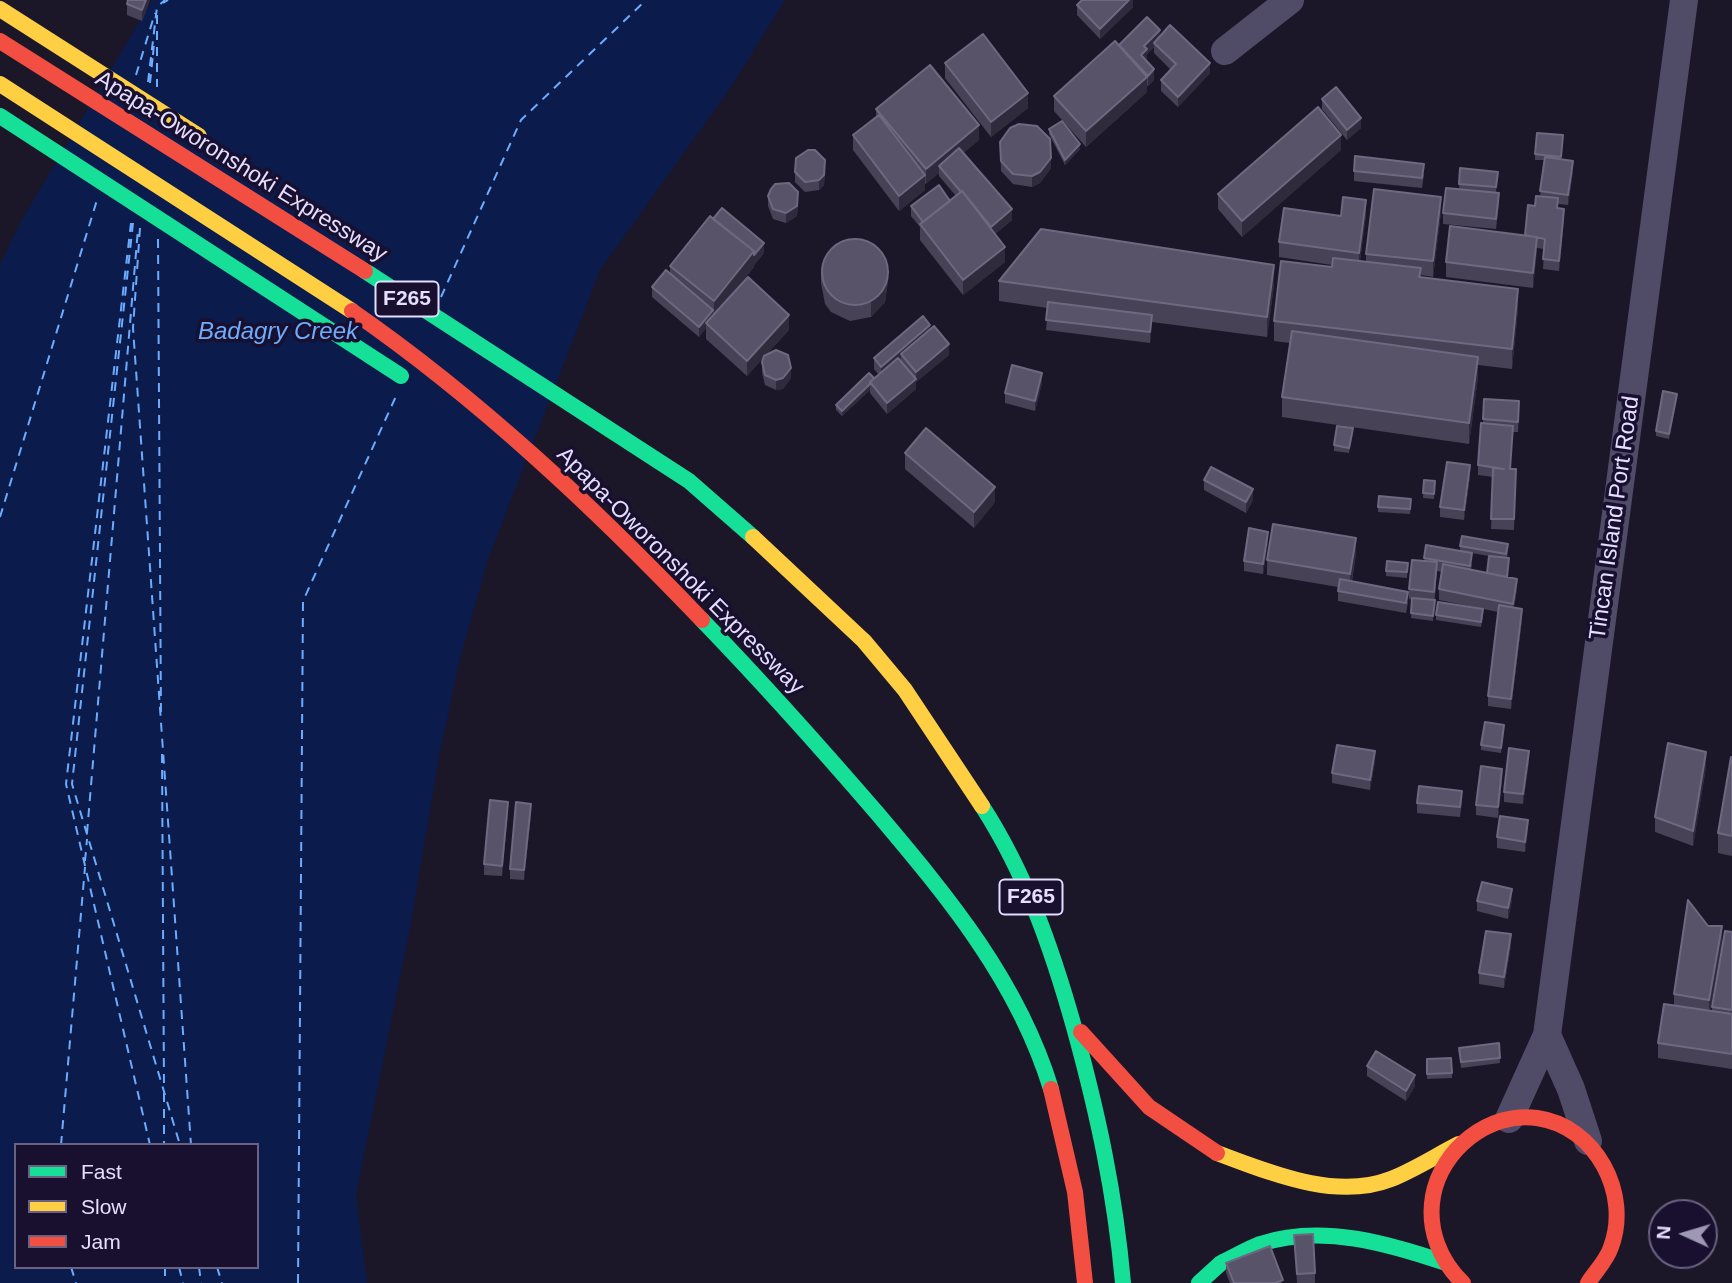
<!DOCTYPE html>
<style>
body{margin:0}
#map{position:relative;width:1732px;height:1283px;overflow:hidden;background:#1c1728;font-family:Arial,sans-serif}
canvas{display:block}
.legend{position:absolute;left:14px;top:1143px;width:245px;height:126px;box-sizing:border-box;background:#19102f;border:2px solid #6b6282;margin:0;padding:9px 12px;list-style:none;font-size:21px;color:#e5deff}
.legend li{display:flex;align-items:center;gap:14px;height:35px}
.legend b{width:35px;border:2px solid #6b6282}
.north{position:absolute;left:1648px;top:1199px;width:70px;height:70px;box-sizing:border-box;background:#19102f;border:2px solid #6b6282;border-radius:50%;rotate:274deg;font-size:19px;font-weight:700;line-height:28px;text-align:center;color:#e5deff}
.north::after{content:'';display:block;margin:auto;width:24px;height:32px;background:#9f98b4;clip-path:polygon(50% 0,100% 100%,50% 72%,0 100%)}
</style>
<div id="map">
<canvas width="1732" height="1283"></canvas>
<ul class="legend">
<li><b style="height:9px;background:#16e098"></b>Fast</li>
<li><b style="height:9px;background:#ffcf43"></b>Slow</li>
<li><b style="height:9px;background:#f24e42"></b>Jam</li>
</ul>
<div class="north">N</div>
</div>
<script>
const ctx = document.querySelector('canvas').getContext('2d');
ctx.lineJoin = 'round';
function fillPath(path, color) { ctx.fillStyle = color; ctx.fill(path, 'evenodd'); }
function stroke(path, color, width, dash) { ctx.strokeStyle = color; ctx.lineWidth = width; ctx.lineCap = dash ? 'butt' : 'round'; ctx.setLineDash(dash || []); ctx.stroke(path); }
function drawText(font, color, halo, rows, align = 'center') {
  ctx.font = font + ' Arial,sans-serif'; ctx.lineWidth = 7; ctx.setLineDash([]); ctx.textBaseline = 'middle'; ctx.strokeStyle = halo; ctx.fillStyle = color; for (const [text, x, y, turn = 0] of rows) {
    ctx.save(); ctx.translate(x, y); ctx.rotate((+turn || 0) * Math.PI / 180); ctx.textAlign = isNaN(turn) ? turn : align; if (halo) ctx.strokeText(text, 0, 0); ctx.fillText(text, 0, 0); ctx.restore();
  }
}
fillPath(new Path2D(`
 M152,0H785L729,90L600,270L487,562L459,663L439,757L410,928L356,1195L367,1283H0V265L20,223ZM16,1145H257V1267H16Z`), '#0a1b4c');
stroke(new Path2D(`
 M163,3L168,0
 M157,15V87
 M153,55L154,43
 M136,75L155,13
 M148,82L157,7L165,0
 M150,83L153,54
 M131,223L66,784L150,1145
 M133,223L72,784L180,1145
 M140,228L133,328L191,1145
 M158,239L161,717
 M441,297L521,120L646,0
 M0,517L97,200
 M162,754L164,1088
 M87,833L138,229
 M85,861L87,839
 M164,1093V1145
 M61,1145L85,867
 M71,1267L76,1283
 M165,1267V1283
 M179,1267L183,1283
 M199,1267L201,1283
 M217,1267L222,1283
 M298,1283L303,601L397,394`), '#6cacff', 2, [9, 7]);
stroke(new Path2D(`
 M1225,51L1290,0
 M1547,1035L1571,1089L1588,1141
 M1509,1119L1547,1035L1684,0`), '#504c68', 28);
stroke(new Path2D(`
 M0,116L401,376
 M365,271L689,481L753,537
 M702,620C762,682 820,747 877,813C948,897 1018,981 1051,1089
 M982,806C1026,874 1052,949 1074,1027C1098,1114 1115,1193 1123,1283
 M1221,1263C1234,1257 1247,1249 1260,1244C1322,1224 1387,1243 1446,1263
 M1199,1283L1221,1263`), '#16e098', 16);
stroke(new Path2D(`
 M0,9L199,136
 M0,84L352,311
 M753,537L864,641L905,690L982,806
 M1217,1153C1269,1172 1335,1201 1391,1179C1414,1170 1437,1155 1459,1144`), '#ffcf43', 16);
stroke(new Path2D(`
 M0,41L365,271
 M352,311C479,399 595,508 702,620
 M1081,1032L1149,1107L1217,1153
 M1051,1089L1075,1192L1085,1283
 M1463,1283C1440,1261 1427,1229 1433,1196C1441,1150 1489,1111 1537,1118C1596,1126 1631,1194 1611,1247C1607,1260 1595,1272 1588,1283`), '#f24e42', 16);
fillPath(new Path2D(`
 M150,0L142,21L127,15V4Z
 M1133,0V7L1100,39L1077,15V5Z
 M1160,35L1210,73L1178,107L1161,91V80L1171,70L1154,53V47L1147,54L1146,60L1154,80L1148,86L1147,85V92L1086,147L1054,111V96L1119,45Z
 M945,63L1028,108L991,137L945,78Z
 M1322,99L1361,128L1347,140L1322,109Z
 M876,109L979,140L963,153L1012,220L995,234L1005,262L963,295L920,240V227L911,216V206L950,201L956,196L939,176V173L925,184V190L899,211L853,150V135L876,116Z
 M1049,129L1080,149L1065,165L1049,134Z
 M1563,140L1561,159L1573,171L1568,205L1558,204V209L1564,219L1559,271L1543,269L1544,249L1537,248L1533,288L1446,277V262L1525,235L1535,206L1540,197L1544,160H1535V154Z
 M1000,142L1051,168L1040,183L1032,187L1013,184L1001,171Z
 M1341,150L1242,237L1218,209V194Z
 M1460,168L1498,172L1496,192L1499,203L1496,229L1443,224V213L1459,189Z
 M825,171L824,185L819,190L805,192L795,182V172Z
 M1354,171L1424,174L1422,188L1354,181Z
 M768,196L798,202L797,216L786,223L773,219L768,206Z
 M1441,212L1433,277L1421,275V277L1518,309L1512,369L1478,365V377L1469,444L1282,417V397L1290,343L1274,341V321L1332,267V265L1279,257V242L1341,216L1366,215L1360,261L1366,262V254Z
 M764,253L754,265V267L721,307L789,330L766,355L791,378L783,389L776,390L765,385L762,372V362L763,358L747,376L706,339V328L699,337L652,297V287L670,273V266Z
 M821,267L888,281L885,302L871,317L850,321L831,312L825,304L821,283Z
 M999,281L1274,285L1267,337L1152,322L1150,343L1046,330L1048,308L999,301Z
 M930,329L949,355L916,382V389L887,414L870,393V390L842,416L836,410V405L879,375L874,369V358Z
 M1042,383L1035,411L1005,403V393Z
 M1484,399L1519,411L1518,432H1513L1510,469H1516L1514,530L1491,529L1493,477L1478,475V465L1483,423Z
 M1677,399L1669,439L1656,436V431Z
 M1353,433L1349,453L1334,451V445Z
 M905,453L995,502L974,528L905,469Z
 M1470,476L1464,520L1440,517V507Z
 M1204,480L1253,500L1246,513L1204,490Z
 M1424,480L1435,481L1434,499L1423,498Z
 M1411,504L1410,514L1378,512V507Z
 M1268,542L1263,574L1244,571V561Z
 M1426,545L1472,564L1471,570L1487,573L1489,556L1460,551V546L1508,549L1507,558L1509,563L1507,577L1517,589L1514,607L1522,619L1511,709L1488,706V696L1498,612L1439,600V589L1442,572L1437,571L1433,621L1411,618L1412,600L1409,599V589L1424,561Z
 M1356,554L1352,581L1408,602L1406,613L1338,601V587L1267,575V560Z
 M1408,563L1407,578L1386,576V571Z
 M1436,615H1483L1481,627L1436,620Z
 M1504,730L1501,753L1481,750V745Z
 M1732,757V856L1718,853V833Z
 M1375,761L1370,790L1332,783V773Z
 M1529,761L1523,804L1504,802V792Z
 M1706,767L1693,846L1655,832V817Z
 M1502,779L1498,818L1476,815V805Z
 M1462,801L1460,817L1417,813V803Z
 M508,812L502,876L484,875V864Z
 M531,814L524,880L510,879V869Z
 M1528,830L1525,852L1497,848V837Z
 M1512,900L1508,919L1477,911V901Z
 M1708,926L1722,941L1710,1011H1712V1007L1732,932V1069L1658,1058V1043L1674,1005V994Z
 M1511,945L1504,988L1479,984V973Z
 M1499,1043L1500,1063L1461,1068L1459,1048Z
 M1427,1059L1452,1073V1078L1427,1079Z
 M1367,1066L1415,1086L1406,1101L1367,1076Z
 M1294,1235L1315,1273V1283H1297Z
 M1226,1263L1283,1283H1230L1226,1273Z`), '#474256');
fillPath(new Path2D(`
 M146,0H150L142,21V10Z
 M1129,0H1133V7L1100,39V29Z
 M1160,30V40L1154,43V47L1147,54V59L1141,65V55L1144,46Z
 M1210,63V73L1178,107V97Z
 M1154,69V80L1148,86V76Z
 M1147,77V92L1086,147V131Z
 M1028,93V108L991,137V122Z
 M1361,118V128L1347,140V130Z
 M979,125V140L943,170L939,166V173L926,184V169Z
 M1341,135V150L1242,237V221Z
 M1080,144V149L1065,165V160Z
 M1051,158V168L1040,183L1032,187V176Z
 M825,160L824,185L819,190V180Z
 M1573,161V171L1568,205V195Z
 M925,175V190L899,211V196Z
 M798,192L797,216L786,223V213Z
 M1441,197V212L1433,277V261Z
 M1366,200V215L1359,268V253Z
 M1012,209V220L991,237V227Z
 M1564,209V219L1559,271V261Z
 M1537,237V252L1533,288V273Z
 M764,243V253L754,265V255Z
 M1005,247V262L963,295V280Z
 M754,251V267L714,316V301Z
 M1274,265V285L1267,337V317Z
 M888,266V281L885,302L871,317V302Z
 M1518,289V309L1512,369V349Z
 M713,310V320L706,323V328L699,337V327Z
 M789,315V330L747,376V361Z
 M1152,315V325L1150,343V332Z
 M930,325V336L901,354V361L881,377V367Z
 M949,344V355L916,382V389L887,414V403L916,379V372Z
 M1478,357V377L1469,444V423Z
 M791,368V378L783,389L776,390V380Z
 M1042,373V383L1035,411V401Z
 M870,384V390L842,416V411Z
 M1677,394V399L1669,439V434Z
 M1470,465V476L1464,520V510Z
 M995,487V502L974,528V512Z
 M1253,489V500L1246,513V502Z
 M1268,532V542L1263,574V564Z
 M1356,538V554L1350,589V574Z
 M1517,579V589L1513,614V604Z
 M1522,609V619L1511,709V699Z
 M1375,751V761L1370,790V780Z
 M1529,751V761L1523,804V794Z
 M1706,752V767L1693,846V831Z
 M1502,769V779L1498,818V807Z
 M508,802V812L502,876V866Z
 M531,804V814L524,880V870Z
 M1528,820V830L1525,852V842Z
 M1512,889V900L1508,919V908Z
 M1722,926V941L1709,1016V1000Z
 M1511,934V945L1504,988V977Z
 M1415,1075V1086L1406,1101V1091Z`), '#2f2a3c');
const building = new Path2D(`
 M128,0H146L142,10L127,4Z
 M1082,0H1129L1100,29L1077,5Z
 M1147,17L1160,30L1144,46L1147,49L1141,55L1154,69L1148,76L1119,45Z
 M1170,25L1210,63L1178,97L1161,80L1176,64L1154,43Z
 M983,34L1028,93L991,122L945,63Z
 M1115,41L1147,77L1086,131L1054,96Z
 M930,65L979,125L926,169L876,109Z
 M1336,87L1361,118L1347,130L1322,99Z
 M1318,107L1341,135L1242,221L1218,194Z
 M879,115L925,175L899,196L853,135Z
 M1062,121L1080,144L1065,160L1049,129Z
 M1019,124L1037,126L1050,139L1051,158L1040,172L1032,176L1013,174L1001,161L1000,142L1010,128Z
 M1537,133L1563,135L1561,157L1535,154Z
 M959,148L1012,209L991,227L962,191L961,192L939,166Z
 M808,150H815L825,160L824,175L819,180L805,182L795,172L796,158Z
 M1355,156L1424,164L1422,178L1354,171Z
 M1545,157L1573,161L1568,195L1540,191Z
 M1460,168L1498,172L1496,187L1459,184Z
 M789,183L798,192L797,206L786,213L773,209L768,196L771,189L775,184Z
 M939,185L950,201L923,222L911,206Z
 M1446,188L1499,193L1496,219L1443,213Z
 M1374,189L1441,197L1433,261L1366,254Z
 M962,191L1005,247L963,280L920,224Z
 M1536,196L1558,198L1557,208L1564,209L1559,261L1543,259L1545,239L1525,235L1528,205L1535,206Z
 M1343,197L1366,200L1359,253L1279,242L1284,208L1341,216Z
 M722,208L764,243L754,255V251L713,219Z
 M710,216L754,251L714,301L670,266Z
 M1450,226L1537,237L1533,273L1446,262Z
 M1041,229L1274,265L1267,317L999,281Z
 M822 272a33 33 0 1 1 66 0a33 33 0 1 1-66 0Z
 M1333,258L1421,268L1419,277L1518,289L1512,349L1274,321L1281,261L1332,267Z
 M666,270L713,310L699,327L652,287Z
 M748,277L789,315L747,361L706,323Z
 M1048,302L1152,315L1150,332L1046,320Z
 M923,316L930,325L881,367L874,358Z
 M934,326L949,344L916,372L901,354Z
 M1292,331L1478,357L1469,423L1282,397Z
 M776,350L788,355L791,368L783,378L776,380L765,375L762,362L764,356Z
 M898,358L916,379L887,403L870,382Z
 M1012,365L1042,373L1035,401L1005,393Z
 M869,373L874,378L870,382V384L842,411L836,405Z
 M1663,391L1677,394L1669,434L1656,431Z
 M1484,399L1519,401L1518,422L1483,419Z
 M1481,423L1513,426L1510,469H1516L1514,519H1491L1493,468L1504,469L1478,465Z
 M1337,426L1353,428L1349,448L1334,445Z
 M926,428L995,487L974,512L905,453Z
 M1447,462L1470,465L1464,510L1440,507Z
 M1211,467L1253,489L1246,502L1204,480Z
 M1424,480L1435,481L1434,494L1423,493Z
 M1379,496L1411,499L1410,509L1378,507Z
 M1273,524L1356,538L1350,574L1267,560Z
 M1249,528L1268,532L1263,564L1244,561Z
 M1462,536L1508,544L1506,554L1460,546Z
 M1426,545L1472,553L1470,566L1424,558Z
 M1489,556L1509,558L1507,577L1487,573Z
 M1412,560L1437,562L1434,592L1409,589Z
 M1387,561L1408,563L1407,572L1386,571Z
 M1443,564L1517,579L1513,604L1439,589Z
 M1340,579L1408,592L1406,603L1338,591Z
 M1412,598L1435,600L1433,616L1411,613Z
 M1438,602L1483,609L1481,622L1436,615Z
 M1499,605L1522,609L1511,699L1488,696Z
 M1485,722L1504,725L1501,748L1481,745Z
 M1668,743L1706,752L1693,831L1655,817Z
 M1337,745L1375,751L1370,780L1332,773Z
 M1509,748L1529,751L1523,794L1504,792Z
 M1731,757H1732V836L1718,833Z
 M1481,766L1502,769L1498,807L1476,805Z
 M1419,786L1462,791L1460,807L1417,803Z
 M490,800L508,802L502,866L484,864Z
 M516,802L531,804L524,870L510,869Z
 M1500,816L1528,820L1525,842L1497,837Z
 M1482,882L1512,889L1508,908L1477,901Z
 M1688,900L1708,926H1722L1709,1000L1674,994Z
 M1486,931L1511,934L1504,977L1479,973Z
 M1725,931L1732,932V1010L1712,1007Z
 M1664,1004L1732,1014V1054L1658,1043Z
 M1499,1043L1500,1058L1461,1062L1459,1048Z
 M1376,1051L1415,1075L1406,1091L1367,1066Z
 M1451,1058L1452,1073L1427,1074V1059Z
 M1313,1234L1315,1273L1297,1274L1294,1235Z
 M1270,1246L1283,1280L1275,1283H1234L1226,1263Z`);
fillPath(building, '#585368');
stroke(building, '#6e6880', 2);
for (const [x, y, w] of [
 [407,299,63],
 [1031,897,63]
]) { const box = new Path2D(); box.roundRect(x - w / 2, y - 17.5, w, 35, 5); ctx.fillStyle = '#19102f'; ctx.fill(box); stroke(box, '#e5deff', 2); }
drawText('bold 21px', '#e5deff', null, [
 ["F265",407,299],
 ["F265",1031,897]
]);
drawText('23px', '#e5deff', '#19102f', [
 ["Apapa-Oworonshoki Expressway",241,167,32],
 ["Tincan Island Port Road",1615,518,-82],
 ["Apapa-Oworonshoki Expressway",680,571,45]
]);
drawText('italic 24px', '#6cacff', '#19102f', [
 ["Badagry Creek",278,332]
]);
</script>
